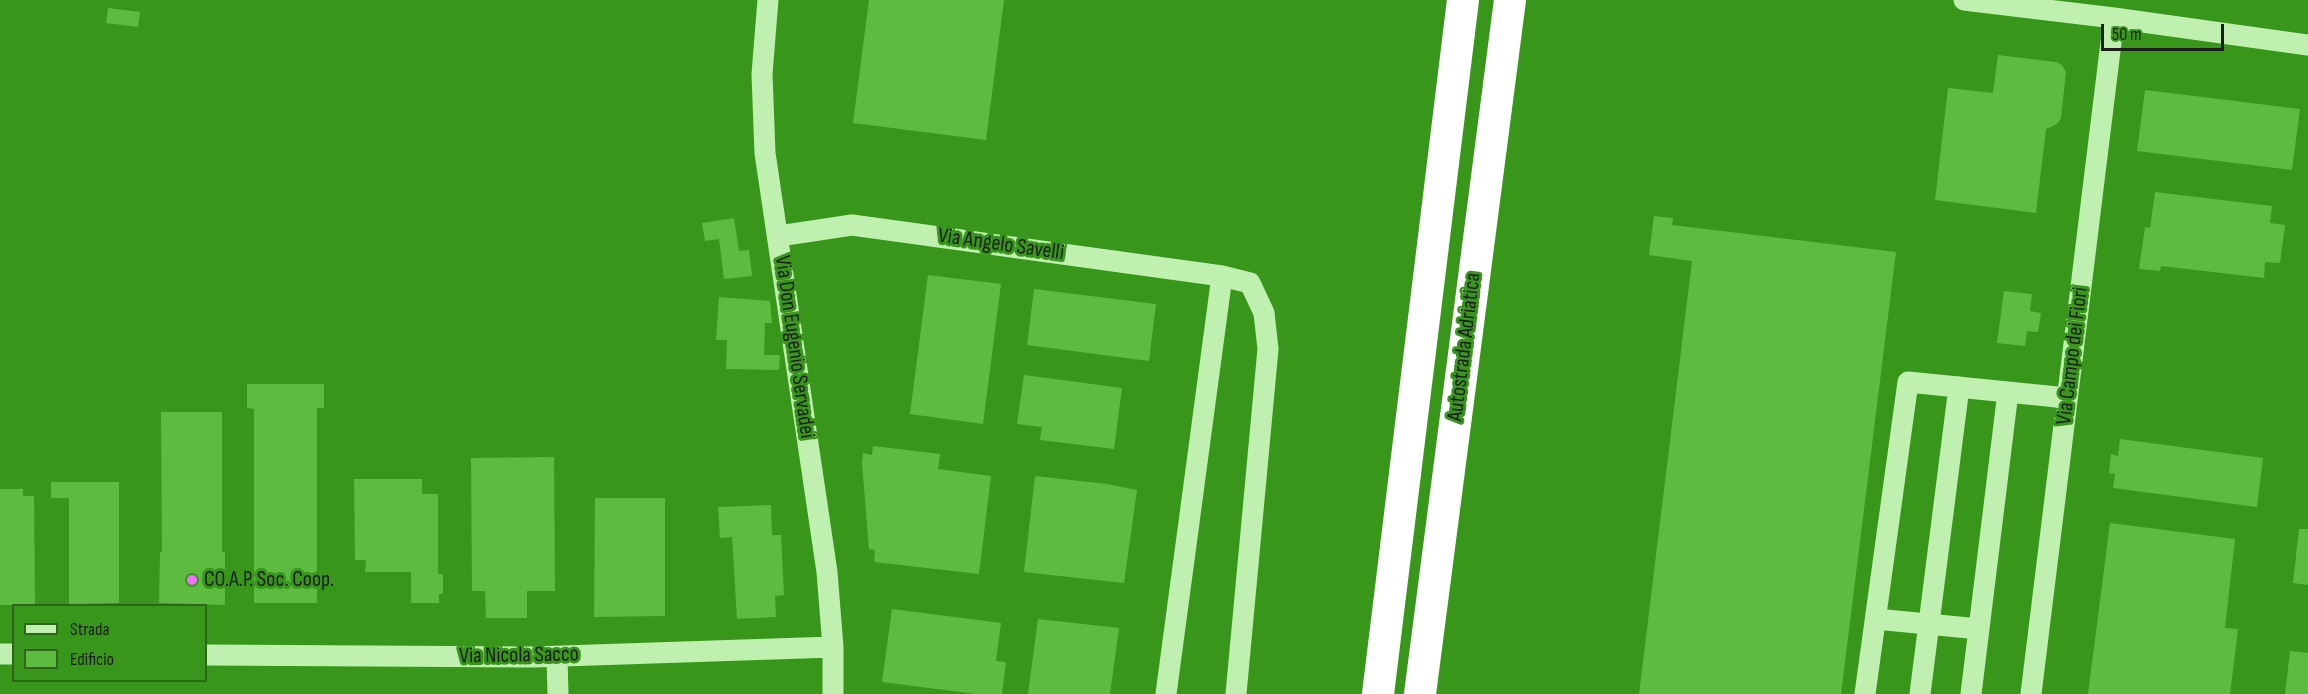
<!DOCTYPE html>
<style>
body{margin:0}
#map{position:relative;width:2308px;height:694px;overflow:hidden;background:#38971b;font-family:"Sofia Sans Condensed",sans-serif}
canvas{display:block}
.legend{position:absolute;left:12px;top:604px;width:195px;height:78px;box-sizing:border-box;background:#38971b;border:2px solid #2d661c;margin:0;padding:8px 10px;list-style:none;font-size:18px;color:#1d1d1d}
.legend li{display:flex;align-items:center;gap:12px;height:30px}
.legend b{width:30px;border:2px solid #2d661c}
.scale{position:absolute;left:2101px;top:24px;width:123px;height:27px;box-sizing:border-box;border:3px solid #1d1d1d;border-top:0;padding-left:8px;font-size:18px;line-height:21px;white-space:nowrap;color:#1d1d1d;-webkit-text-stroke:4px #38971b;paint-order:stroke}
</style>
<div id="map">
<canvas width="2308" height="694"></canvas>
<ul class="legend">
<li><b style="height:8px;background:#bff0af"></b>Strada</li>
<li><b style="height:16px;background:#5dbc40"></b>Edificio</li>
</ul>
<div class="scale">50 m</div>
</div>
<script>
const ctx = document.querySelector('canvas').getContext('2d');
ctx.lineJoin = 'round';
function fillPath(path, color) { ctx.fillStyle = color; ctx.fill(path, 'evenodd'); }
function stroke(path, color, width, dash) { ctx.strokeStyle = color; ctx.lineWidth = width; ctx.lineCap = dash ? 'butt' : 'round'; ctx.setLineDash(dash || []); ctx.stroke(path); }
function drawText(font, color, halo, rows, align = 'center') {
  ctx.font = font + ' "Sofia Sans Condensed",sans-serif'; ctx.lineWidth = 6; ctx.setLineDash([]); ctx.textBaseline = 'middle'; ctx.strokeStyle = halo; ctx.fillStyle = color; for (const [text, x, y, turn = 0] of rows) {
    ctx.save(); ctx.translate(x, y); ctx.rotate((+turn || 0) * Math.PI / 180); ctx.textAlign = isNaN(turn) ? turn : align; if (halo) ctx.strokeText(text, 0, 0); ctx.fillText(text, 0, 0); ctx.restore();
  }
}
fillPath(new Path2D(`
 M869,0H1004L986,140L853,123Z
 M108,8L140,12L138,27L106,23Z
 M1998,55L2056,62L2062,65L2066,72L2061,118L2057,124L2046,129L2036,213L1935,200L1948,88L1993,93Z
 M2145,90L2300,109L2292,170L2137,151Z
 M2155,192L2272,206L2270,223L2285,225L2280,263L2265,262L2264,278L2161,266L2160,271L2139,269L2145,227L2150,228Z
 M1654,216L1673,218L1672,225L1896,252L1841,694H1639L1692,261L1649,255Z
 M734,218L739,251L749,250L752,276L724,279L719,239L705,241L702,223Z
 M928,275L1001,284L983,424L910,414Z
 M1034,289L1156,304L1149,361L1027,345Z
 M2004,291L2032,294L2030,311L2041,313L2038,332L2027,331L2025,346L1997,343Z
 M719,297L770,301L772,323H765L764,355H780L779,370L726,369L727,340H716Z
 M1024,375L1122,388L1114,449L1040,440L1042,427L1017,424Z
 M247,384H324V408H317V603H254V409L247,408Z
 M161,412H222V552H225V605L159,603L160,552H162Z
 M2120,439L2263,458L2257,507L2113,488L2115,474L2109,473L2111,454L2118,456Z
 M873,446L940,454L938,469L991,476L979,574L874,562L875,550L869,549L862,463L863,453L872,455Z
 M554,457L555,591H527V618H486L485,591H472L471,458Z
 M1035,476L1107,484L1137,490L1124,583L1024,572Z
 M354,479H422V494H438V574H443V594H439V603H411V572H365L366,560H355Z
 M51,482H119V603L69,604V498H51Z
 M0,489H23V496H34L35,605H0Z
 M595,498H665V616L594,617Z
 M771,505L772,535H781L784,595L775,596L776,617L737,619L732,537L720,538L718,507Z
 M2110,523L2235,539L2225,628L2238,629L2230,694H2088Z
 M2299,529H2308V585L2293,583Z
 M892,609L1001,623L996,661L1006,662L1002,694H976L882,682Z
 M1038,619L1119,628L1110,694H1028Z
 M2290,651L2308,653V694H2285Z`), '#5dbc40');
stroke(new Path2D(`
 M768,0L762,74L765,153L827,572L833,647V694
 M1964,0L2114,18L2308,45
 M779,236L852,225L1222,276L1250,283L1264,313L1268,349L1236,694
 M1876,619L1979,629
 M0,654H14
 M206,655L533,657L833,647
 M557,657L558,694
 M1166,694L1222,276
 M1865,694L1908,382L2067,398
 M1920,694L1959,387
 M1971,694L2008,392
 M2031,694L2114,18`), '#bff0af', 21);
stroke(new Path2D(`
 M1378,694L1463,0
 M1420,694L1510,0`), '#fff', 32);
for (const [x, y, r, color] of [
 [192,580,6,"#f36eff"]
]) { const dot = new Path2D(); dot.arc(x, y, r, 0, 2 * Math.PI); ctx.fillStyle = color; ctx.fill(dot); stroke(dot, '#38971b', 2); }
drawText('22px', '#1d1d1d', '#38971b', [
 ["Via Angelo Savelli",1001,245,8],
 ["Via Don Eugenio Servadei",794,347,82],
 ["Autostrada Adriatica",1465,347,-83],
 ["Via Campo dei Fiori",2073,356,-83],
 ["Via Nicola Sacco",519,656,-1]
]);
drawText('22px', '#1d1d1d', '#38971b', [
 ["CO.A.P. Soc. Coop.",204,580]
], 'left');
</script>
